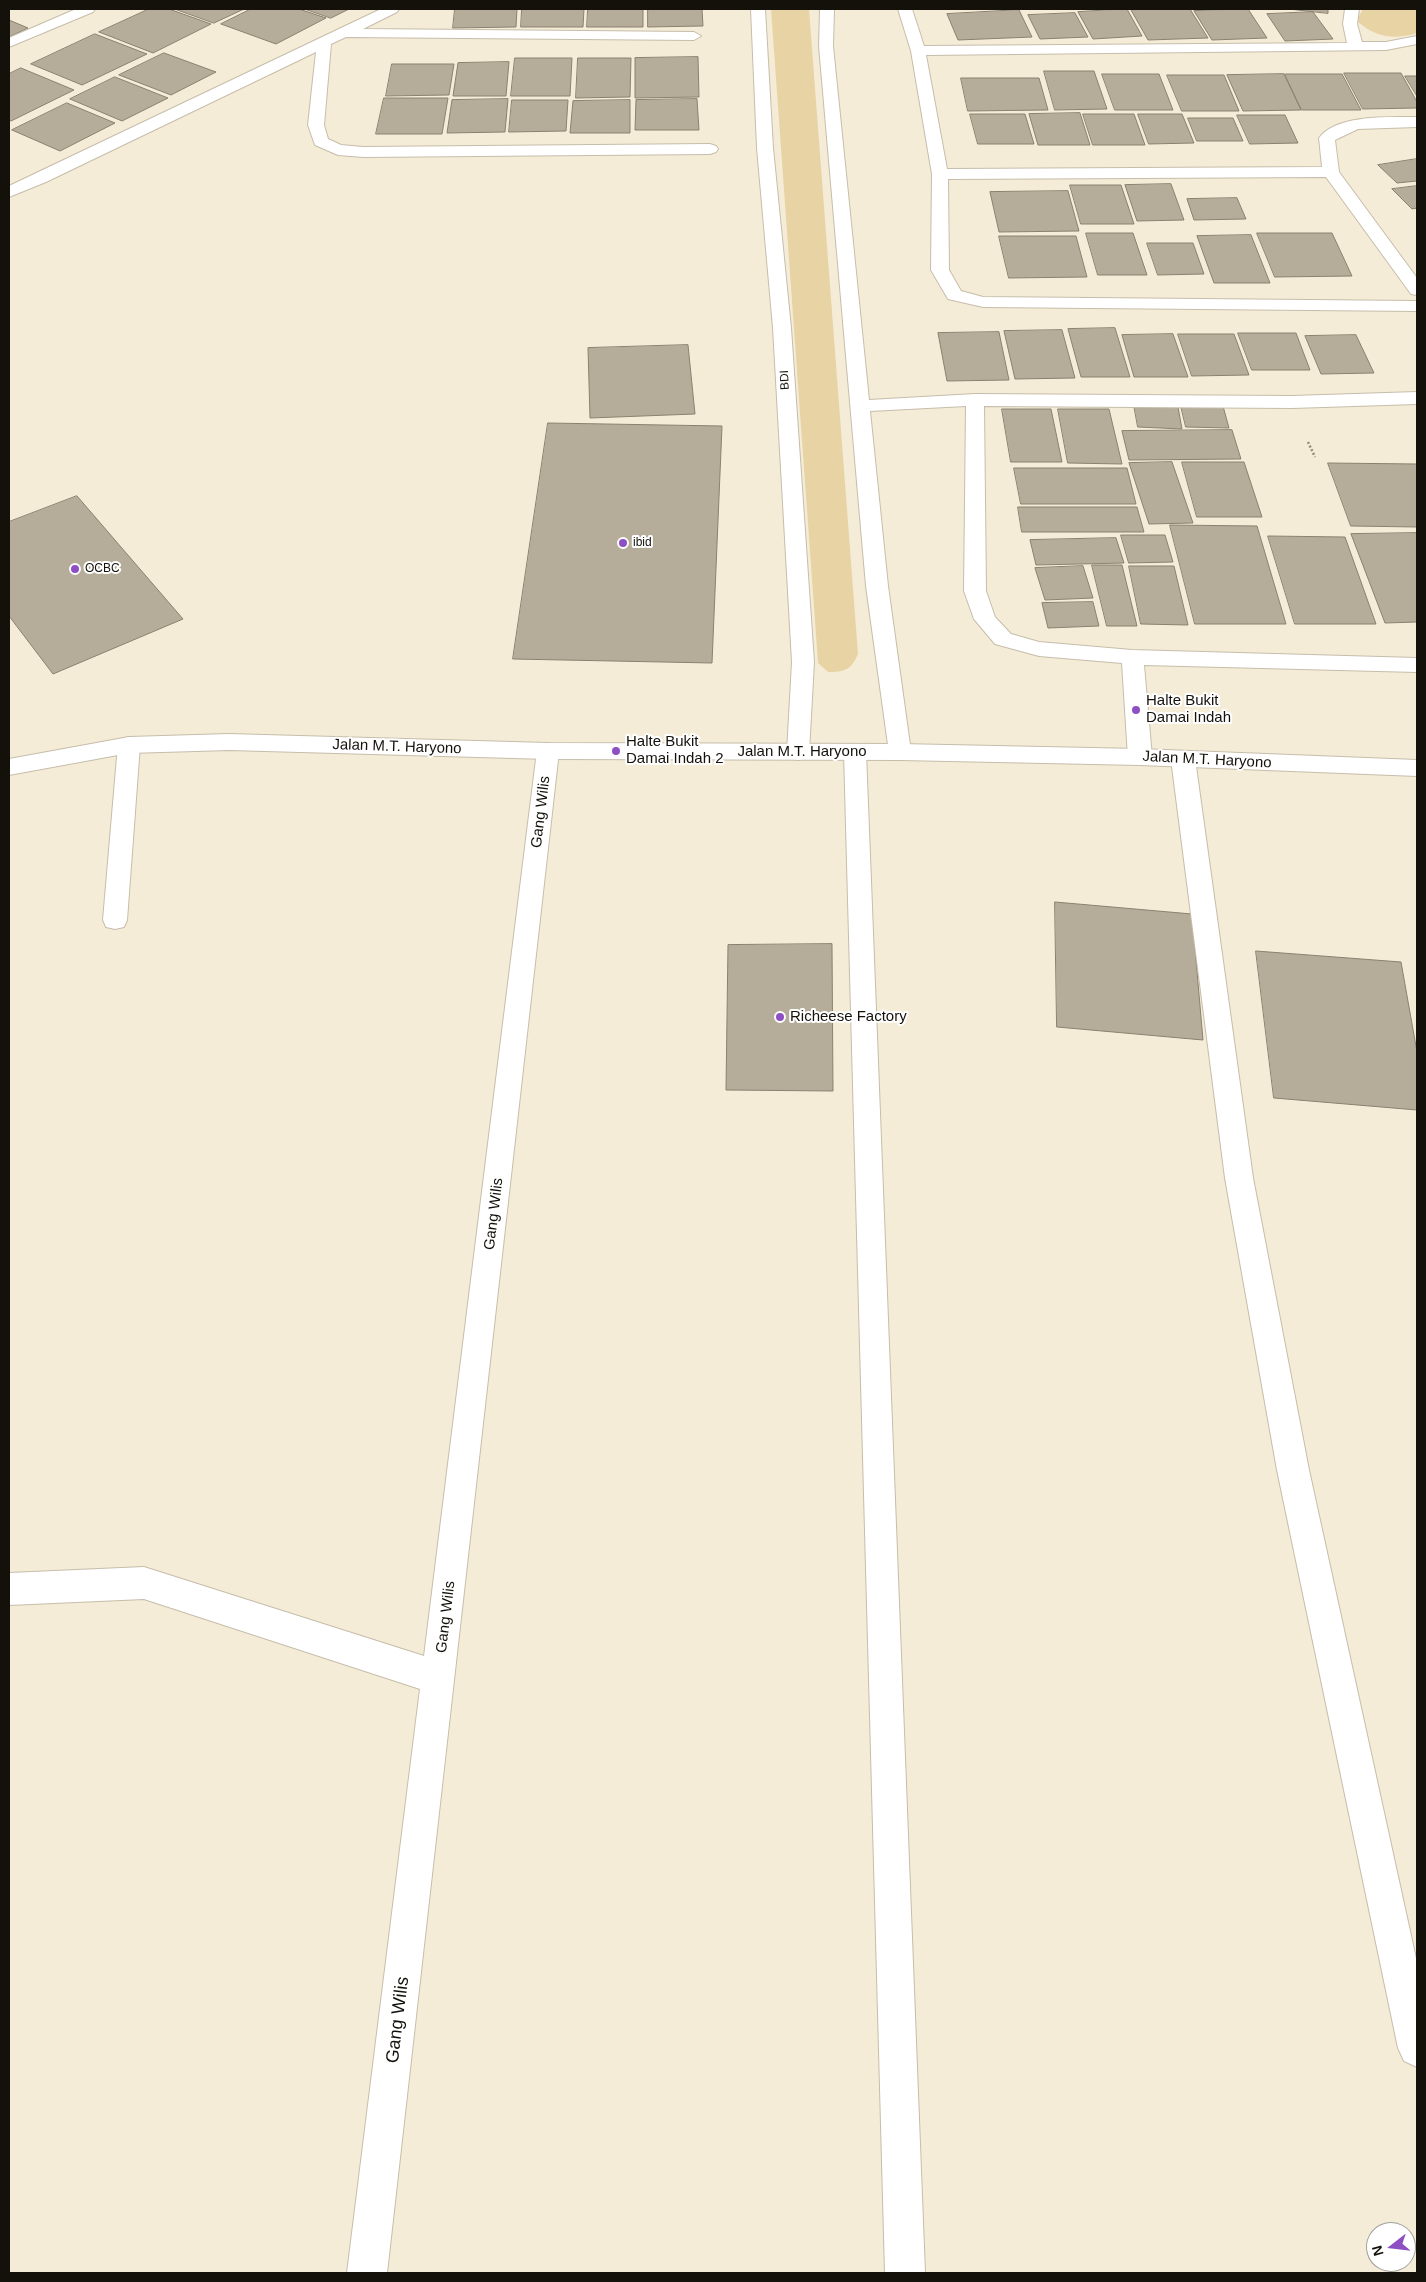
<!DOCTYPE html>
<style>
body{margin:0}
#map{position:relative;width:1426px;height:2282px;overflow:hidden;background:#f5ecd8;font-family:Helvetica,sans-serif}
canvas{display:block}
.frame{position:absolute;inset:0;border:10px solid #14110b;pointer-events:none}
.north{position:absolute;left:1366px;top:2222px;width:50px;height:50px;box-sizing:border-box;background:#fff;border:1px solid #a1a09d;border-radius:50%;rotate:254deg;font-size:14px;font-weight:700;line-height:20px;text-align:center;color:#14110b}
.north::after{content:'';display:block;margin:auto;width:18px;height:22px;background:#8e4fc4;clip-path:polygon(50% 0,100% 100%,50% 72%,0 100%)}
</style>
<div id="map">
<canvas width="1426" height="2282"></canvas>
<div class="frame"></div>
<div class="north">N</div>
</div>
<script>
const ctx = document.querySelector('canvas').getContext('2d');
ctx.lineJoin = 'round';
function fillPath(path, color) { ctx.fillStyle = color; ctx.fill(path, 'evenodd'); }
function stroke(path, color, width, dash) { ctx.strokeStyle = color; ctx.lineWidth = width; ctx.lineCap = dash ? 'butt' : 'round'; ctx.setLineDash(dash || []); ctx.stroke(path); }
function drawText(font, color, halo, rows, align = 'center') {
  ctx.font = font + ' Helvetica,sans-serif'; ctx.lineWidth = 4; ctx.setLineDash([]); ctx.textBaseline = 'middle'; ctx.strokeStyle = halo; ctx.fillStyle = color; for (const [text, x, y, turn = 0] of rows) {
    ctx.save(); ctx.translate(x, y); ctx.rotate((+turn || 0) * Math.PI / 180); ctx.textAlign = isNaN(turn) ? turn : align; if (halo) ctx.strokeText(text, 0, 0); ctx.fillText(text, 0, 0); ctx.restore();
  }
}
fillPath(new Path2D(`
 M771,9H809L858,654C851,670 845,672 828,672L818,663Z
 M1363,9H1417V33C1395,40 1377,38 1358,22L1359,16Z`), '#e8d3a5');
const building = new Path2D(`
 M149,9H169L211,24L153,53L99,32Z
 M175,9H244L214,23Z
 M251,9H299L326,18L276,44L221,24Z
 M305,9H349L331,18Z
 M455,9H517L516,27L453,28Z
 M522,9H584L583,27H521Z
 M588,9H643V27H587Z
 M648,9H702L703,26L648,27Z
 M1127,9L1142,36L1093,39L1078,12Z
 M1190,9L1208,38L1148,40L1131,10Z
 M1248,9L1267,38L1212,40L1194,11Z
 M1289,9H1328V13Z
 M1019,10L1032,37L958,40L947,14Z
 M1313,12L1333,39L1285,41L1267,14Z
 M1075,13L1088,37L1040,39L1028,15Z
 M9,20L28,28L9,37Z
 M95,34L147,54L82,85L31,64Z
 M164,53L216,72L171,95L119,75Z
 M698,57L699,97L635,98V58Z
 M515,58H572L570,96H511Z
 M578,58H631L630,97L576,98Z
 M509,62L506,96H453L458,63Z
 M392,64H454L449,95L386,96Z
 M21,68L74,90L11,121L9,120V74Z
 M1044,71H1094L1107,109L1055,110Z
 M1344,73H1401L1417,102V108L1363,109Z
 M1102,74H1159L1173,110H1115Z
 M1284,74L1301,110L1243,111L1227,75Z
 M1285,74H1342L1361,110H1302Z
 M1167,75H1224L1239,111H1182Z
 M1405,76H1417V96Z
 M115,77L168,98L122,121L70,99Z
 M961,78H1039L1048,110L968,111Z
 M384,98H448L442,134H376Z
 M508,99L505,132L447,133L452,100Z
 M697,99L699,130H635L636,100Z
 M512,100H568L566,131L509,132Z
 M630,100V133H570L573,101Z
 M67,103L115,123L60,151L12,130Z
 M1080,113L1090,145H1038L1029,114Z
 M970,114H1025L1034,144H978Z
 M1083,114H1134L1145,145H1093Z
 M1138,114H1182L1194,143L1149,144Z
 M1237,115H1285L1298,143L1250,144Z
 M1188,118H1233L1243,141H1197Z
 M1417,159V181L1397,183L1378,165Z
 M1171,184L1184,220L1137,221L1125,185Z
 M1070,185H1121L1134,224H1081Z
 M1417,186V208L1412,209L1392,189Z
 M1068,191L1079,231L999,232L990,192Z
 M1237,198L1246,219L1194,220L1187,199Z
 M1086,233H1133L1147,275H1098Z
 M1257,233H1332L1352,276L1275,277Z
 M1251,235L1270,283H1214L1197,236Z
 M999,236H1076L1087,277L1009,278Z
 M1147,243H1193L1204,274L1158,275Z
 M1115,328L1130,377H1081L1068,329Z
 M1062,330L1075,378L1015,379L1004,331Z
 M999,332L1009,380L947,381L938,333Z
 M1238,333H1296L1310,370H1252Z
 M1173,334L1188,377H1134L1122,335Z
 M1178,334H1234L1249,375L1192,376Z
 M1356,335L1374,373L1321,374L1305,336Z
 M688,345L695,414L590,418L588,348Z
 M1134,405L1178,407L1182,429L1138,427Z
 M1181,406H1223L1229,428L1186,427Z
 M1002,409H1051L1062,462H1011Z
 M1058,409H1109L1122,464L1068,463Z
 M548,423L722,426L712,663L513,659Z
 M1232,430L1241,459L1129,460L1122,431Z
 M1172,462L1193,523L1149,524L1129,463Z
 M1182,462H1244L1262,517H1197Z
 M1328,463L1417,464V527L1351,526Z
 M1014,468H1127L1136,504H1021Z
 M77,496L183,619L53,674L9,616V522Z
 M1018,507H1137L1144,532H1022Z
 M1170,525L1257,526L1286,624H1195Z
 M1417,533V622L1385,623L1351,534Z
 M1121,535H1165L1173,562L1129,563Z
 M1268,536L1345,537L1376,624H1295Z
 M1116,538L1124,563L1036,565L1030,540Z
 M1092,565H1122L1137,626H1107Z
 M1083,566L1093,598L1045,600L1035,568Z
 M1129,566H1174L1188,625L1141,624Z
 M1093,602L1099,626L1048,628L1042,603Z
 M1055,902L1192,914L1203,1040L1057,1027Z
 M832,944L833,1091L726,1090L728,945Z
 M1256,951L1401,962L1417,1052V1110L1274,1098Z`);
fillPath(building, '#b5ac9a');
stroke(building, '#89816f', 1);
const minor = new Path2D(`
 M76,9H95L93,12L9,47V38Z
 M381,9H399L397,12L363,29L694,32L701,36L694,40L346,37L331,44L324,125L328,139L341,145L363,147L710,144L716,146L718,149L716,152L710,154L363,157L338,155L315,145L308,125L316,52L46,182L9,197V186Z
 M751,9H765L773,148L791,328L814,662L809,752L806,758L798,760L790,758L787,752L792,662L773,328L757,148Z
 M820,9H834L833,46L869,400L975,394L1292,396L1417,392V404L1292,408L984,406L986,591L995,617L1011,634L1039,642L1132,650L1417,658V672L1144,665L1152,757L1148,763L1140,765L1132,763L1128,757L1122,663L1039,656L995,644L974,619L964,591L966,406L870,411L888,586L911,752L908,758L900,760L892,758L889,752L866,586L819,46Z
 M898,9H912L924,46L1347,43L1343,24L1345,9H1359L1357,24L1362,42H1386L1417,36V44L1386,50L926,55L947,169L1322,167L1319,138C1336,114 1391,117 1417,117V127L1358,129L1335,140L1339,172L1417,278V295L1411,294L1326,177L948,179L949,270L961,291L983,297L1417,301V311L983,307L948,299L931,270L932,174L911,51Z
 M129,737L137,739L140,745L127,920L124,927L115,929L106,927L103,920L118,745L121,739Z
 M548,743L556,745L559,751L387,2273H347L420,1689L144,1599L9,1605V1573L144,1567L424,1656L537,751L540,745Z
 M855,744L863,746L866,752L925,2273H885L844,752L847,746Z
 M1183,751L1191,753L1195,759L1253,1178L1309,1470L1417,1963V2067L1404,2061L1398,2048L1277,1470L1225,1178L1171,759L1175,753Z`);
const major = new Path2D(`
 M229,734L548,743L900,744L1140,749L1417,760V776L1140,765L900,760L548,759L229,750L129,753L9,775V759L129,737Z`);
stroke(minor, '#c6bdaa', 2);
stroke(major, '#c6bdaa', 2);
stroke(new Path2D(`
 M1308,442L1315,457`), '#918b7d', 2.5, [2, 2]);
fillPath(minor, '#fff');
fillPath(major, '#fff');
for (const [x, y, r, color] of [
 [623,543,5,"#8e4fc4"],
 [75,569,5,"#8e4fc4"],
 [1136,710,5,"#8e4fc4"],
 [616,751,5,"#8e4fc4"],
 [780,1017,5,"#8e4fc4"]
]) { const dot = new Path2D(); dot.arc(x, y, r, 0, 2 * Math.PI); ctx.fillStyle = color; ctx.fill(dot); stroke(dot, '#fff', 2); }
drawText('12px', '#14110b', '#fff', [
 ["BDI",785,380,-93]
]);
drawText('12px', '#14110b', '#fff', [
 ["ibid",633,543],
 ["OCBC",85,569]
], 'left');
drawText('15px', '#14110b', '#fff', [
 ["Halte Bukit",1146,701],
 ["Damai Indah",1146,718],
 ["Halte Bukit",626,742],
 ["Damai Indah 2",626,759],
 ["Richeese Factory",790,1017]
], 'left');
drawText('15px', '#14110b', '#fff', [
 ["Jalan M.T. Haryono",397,747,2],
 ["Jalan M.T. Haryono",802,752],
 ["Jalan M.T. Haryono",1207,760,3],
 ["Gang Wilis",541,812,-83],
 ["Gang Wilis",494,1214,-83],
 ["Gang Wilis",446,1617,-83]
]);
drawText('18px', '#14110b', '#fff', [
 ["Gang Wilis",398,2020,-83]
]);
</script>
